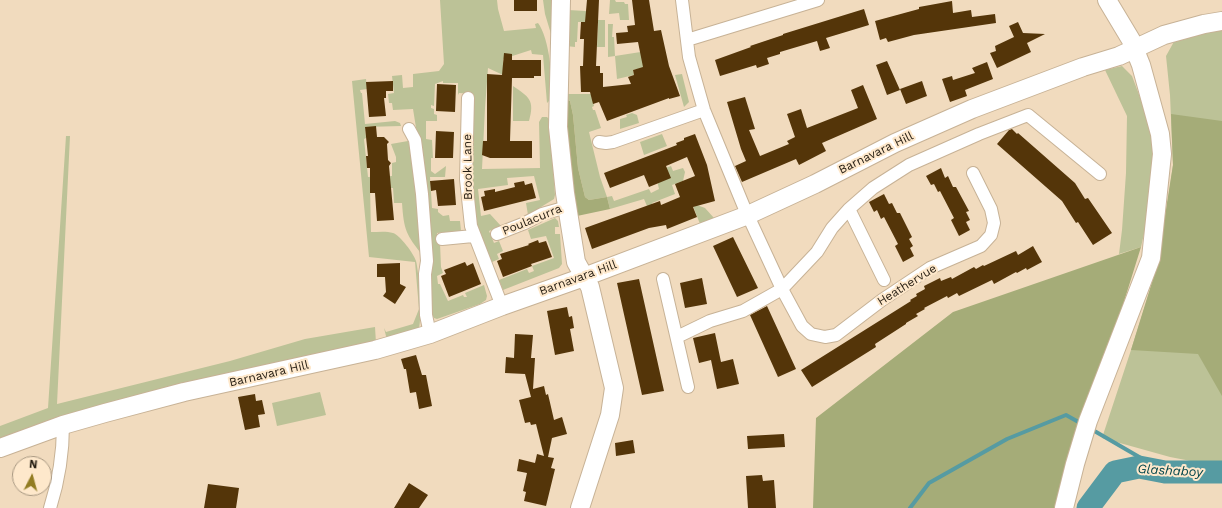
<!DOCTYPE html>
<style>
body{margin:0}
#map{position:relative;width:1222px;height:508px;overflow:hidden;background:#f1dbbe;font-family:"Work Sans",sans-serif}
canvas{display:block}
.north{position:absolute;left:12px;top:456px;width:40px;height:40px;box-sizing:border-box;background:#fee8cb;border:1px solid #a79781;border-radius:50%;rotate:6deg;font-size:11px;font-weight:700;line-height:16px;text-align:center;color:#251d12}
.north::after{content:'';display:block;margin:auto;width:14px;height:18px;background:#927c22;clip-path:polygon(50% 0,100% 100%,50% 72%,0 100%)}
</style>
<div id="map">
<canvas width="1222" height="508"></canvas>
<div class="north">N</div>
</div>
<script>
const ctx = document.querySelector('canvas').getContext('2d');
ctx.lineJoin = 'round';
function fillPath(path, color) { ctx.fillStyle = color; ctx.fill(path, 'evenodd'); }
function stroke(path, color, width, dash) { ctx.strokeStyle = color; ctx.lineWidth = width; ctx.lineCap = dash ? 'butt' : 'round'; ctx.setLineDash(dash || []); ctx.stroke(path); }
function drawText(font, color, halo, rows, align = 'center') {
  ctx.font = font + ' "Work Sans",sans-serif'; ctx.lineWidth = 4; ctx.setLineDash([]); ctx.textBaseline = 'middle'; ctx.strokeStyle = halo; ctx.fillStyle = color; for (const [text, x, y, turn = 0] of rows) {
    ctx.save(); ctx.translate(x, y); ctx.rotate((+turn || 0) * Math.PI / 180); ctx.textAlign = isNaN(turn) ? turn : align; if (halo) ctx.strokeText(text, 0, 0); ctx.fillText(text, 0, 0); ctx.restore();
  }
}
fillPath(new Path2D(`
 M440,0H497L498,9L504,31L536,28L535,24L538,23C549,37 555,85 549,101L547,103L543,55L532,54L531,50L503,59V75L488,68L485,108L482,169L540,168L539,122L542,117H547L550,120L555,195L554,199L528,215L526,203L540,200L534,176L507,178L508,185L478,189L481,216L490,214L501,226L489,231L494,243L499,241L503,251L497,254L499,259L492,262L475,223L471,178L474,94L459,93L458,95V83H443V81L435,84L434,106L431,105V108L434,109V114L437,115V121H426V139L432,140L433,158H431V171L435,174L446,166L445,177H430L432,208L438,209V212L443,216L449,215L450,221H460L461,231L437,233L438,243H440L441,267L443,273L437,276L438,284H440L448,301L463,295L464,297H467L465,293L484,285L487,296L486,300L480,304L437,319L434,318L431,313L423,171L413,109L393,110L392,103H389L388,94L394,93L392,76L402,75L403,88L413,87V74L439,71L444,64Z
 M543,0H555L554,44L545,14Z
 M610,0H615L616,2H624L625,4H628L629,20H620L619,13L609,14Z
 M568,10L586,11V22H578L577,42H575V47L566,46Z
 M595,20H605V47H597L598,23Z
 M608,24H613L612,37H614L615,56L647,51L640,80L636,69L633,70L634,75L617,79L615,56L608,57Z
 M1222,26V467L1170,457L1102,438L1131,350L1159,262L1173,165L1170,95L1166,56L1176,38Z
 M1122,66L1132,76L1152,129L1156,147L1154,190L1141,247L1119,254L1122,230L1126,173L1127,116L1105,70Z
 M682,74L689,102L684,107L675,75Z
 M366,79L367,89L360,90L361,93H362L365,124L395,121L400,123L401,126L365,127L366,138L364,139L368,177L392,176V163L396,162V157L391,144L408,141L412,153L423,256C406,234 404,231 402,203H394L393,188H373V187H370L371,232C378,232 387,231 393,233C400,235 414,254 416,261C419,271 422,319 419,328L387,340L384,328L386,332L413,324L419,309L415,262L369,257L352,81Z
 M513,86C529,97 535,100 529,121H513Z
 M566,94H591L594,106L592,107L593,110H595L601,128L589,132L600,177L607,197L612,196L614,201L649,189L651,193L659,189L656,176L664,173L663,169L671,166L673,171L683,168L685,172L683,181L672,185L675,194L652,203L658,216L652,218L644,199L610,209L607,197L589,200L585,197L578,168L573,115L570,101L566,99L567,126L572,178L577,216H575C569,182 563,147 563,112C563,105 566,100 566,94Z
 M632,113L637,115L639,123L620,129V119L627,117L626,115Z
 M662,134L667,146L644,155L640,142Z
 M66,136H70L57,404L230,361L305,339L375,327L376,343L0,441V426L48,408Z
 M697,205L705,208L714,218L700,224L693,206Z
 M555,218L558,221L559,227H555V234H560L562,264L559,268L503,290L499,280L527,269L529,273L534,271L532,266L554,258L546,236L531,239L528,230Z
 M320,392L326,415L277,426L272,403Z`), '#bcc297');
fillPath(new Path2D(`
 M566,99L570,101L573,115L578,168L585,197L589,200L607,197L610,209L577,216C572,177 567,138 566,99Z
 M1171,114L1222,121V396L1198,354L1131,350L1157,266L1173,165Z
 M1141,247L1084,430L1061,508H813L816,418L953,312Z`), '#a5ac78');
stroke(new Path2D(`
 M1091,429L1165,472
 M910,508L929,483L1007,439L1066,415L1082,424`), '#569ba2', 4);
stroke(new Path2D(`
 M1088,508L1115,472L1139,467L1165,472H1222`), '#569ba2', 23);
fillPath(new Path2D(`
 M514,0H537V11H514Z
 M587,0H599L596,66H600V73H603V87L631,84L628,77L634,75L633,70L643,67L638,42L617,44L616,33L628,32L627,26L635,25L632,0H649L654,31L661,30L669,66L680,96L669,99V98L607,121L599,102L593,104L590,92H581L580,66H583L584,39H580L581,22H585Z
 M952,1L953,13L971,10L972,17L995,14L996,23L914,35L888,42L886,38L880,40L875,21L919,9V7Z
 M864,9L869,25L826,38L830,48L820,51L817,41L780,52V54L767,58L769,64L757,68L756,65L720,76L715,60L751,47L750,46L783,35V34Z
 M1018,22L1023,33L1045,34L1027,43L1031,52L997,68L990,53L996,51L995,46L1014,37L1009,26Z
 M504,53L512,54V60H541V76H534V78H512L510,141H532V158H490L482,155L483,141H487V74L502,75Z
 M887,61L900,90L887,95L876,65Z
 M987,62L993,79L965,90L967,96L950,102L942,79L952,76L953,80L975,73L972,68Z
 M393,81V91H386V98H384L386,116L369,117L366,82Z
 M922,81L927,96L906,104L900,89Z
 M437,84L456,85L455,112L436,111Z
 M863,85L877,119L822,143L826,151L799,165L796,159L742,182L735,166L746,161L741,149L727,102L745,97L755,129L749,130L760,156L789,144L787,141L795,137L787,114L801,109L807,128L858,108L851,90Z
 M376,126L377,137H384L389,142L387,144L388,160L391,163L389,166L394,220L377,221L375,193H370V168H367L366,156H368L365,127Z
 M1012,129L1017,134L1018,133L1075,183L1085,199L1088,198L1112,233L1093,245L1078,222L1076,223L1062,201L997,144L1009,130Z
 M436,131L454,132L453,158H435Z
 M695,134L707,165L715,201L693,207L697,217L667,229L666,225L649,228L592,249L585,228L660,201L661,205L680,197L675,184L695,176L687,157L666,166L671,178L649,187L644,175L610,188L604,173L677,145L676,143L684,140V138Z
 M941,168L945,178L948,176L953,187H956L969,211L966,212L970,220L966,222L970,230L959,236L951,220L954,218L940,191L938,192L934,184L931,185L926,176Z
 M454,179L456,205L438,206L436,190L431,191L430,181Z
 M524,181L525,185L532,183L536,198L484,211L481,197L485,196L484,191L495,189V192L515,187L514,183Z
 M884,194L889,204L892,203L897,213H900L912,237L909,239L913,246L910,248L914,256L903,262L895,246L898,244L884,217L881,219L877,210L874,212L869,202Z
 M733,237L758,288L737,297L713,246Z
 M538,240L539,243L546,241L552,257L531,264L532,266L503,277L497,261L502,259L500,254L529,245L528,244Z
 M1033,246L1042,262L1027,270L1026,268L1017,273L1016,272L994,284L992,280L959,296L957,293L948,298L947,296L924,308L925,309L916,314L918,316L906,323V324L875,344L876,347L812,387L801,370L911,301L910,300L917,296L916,294L925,289L924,286L940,278L941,281L951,277L952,279L974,267L976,269L983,265L984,266L1016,251L1018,255Z
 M465,262L467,266L473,263L481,284L449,297L441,276L446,274L444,270Z
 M400,263V284L406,287L395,304L383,296L386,292L385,277H377V264Z
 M702,278L707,304L685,308L680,283Z
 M639,279L664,391L642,395L617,283Z
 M767,306L796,369L778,377L750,315Z
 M567,307L569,317L572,316L574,328L570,329L574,351L555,355L547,311Z
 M715,333L721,362L733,359L739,384L717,389L711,360L699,363L693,338Z
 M515,334L533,335L531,358H535L533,389L544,386L546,395L548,394L554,420L562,417L567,434L552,438L548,457L554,458L551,468L555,469L546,506L524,501L526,492L523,491L527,473L517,471L519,459L535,463L537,454L544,456L536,424L531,425L530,422L525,423L519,400L531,397L525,374L505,373L506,357L514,358Z
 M416,355L422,375H426L432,406L419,409L416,392L410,393L406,369H404L401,359Z
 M255,394L256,401L262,400L265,414L258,415L260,427L245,430L238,397Z
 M784,434L785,447L748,449L747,436Z
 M633,440L635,453L616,456L615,443Z
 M762,475L763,481L774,480L776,508H748L746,476Z
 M409,483L428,495L419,508H394Z
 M208,484L239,488L236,508H204Z`), '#543509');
const street = new Path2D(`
 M682,0L689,57L704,110L744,207L782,289L802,326L811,334L825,337L836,335L882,300L930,268L981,246L991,235L994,223L991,209L973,173
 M687,40L818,0
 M468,98L466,179L471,226L502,306
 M409,129L415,140L422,194L427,261L425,274L426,315L430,334
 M599,142L606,143L613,142L704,110
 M849,209L884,280
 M497,234L525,223L542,214L567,207
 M442,239L473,236
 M663,279L688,387
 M677,337L710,321L743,311L782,289L817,252L832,228L849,209L873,188L909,165L979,134L1028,115L1100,174
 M50,508C59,480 63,455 63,425`);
const secondary = new Path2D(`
 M561,0L558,127L565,193L576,262L590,287L614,388L610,415L580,508
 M0,448L63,425L105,413L184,392L375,350L430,334L502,306L584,277L748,215L815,184L895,143L972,109L1083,67L1119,56L1164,35L1204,24L1222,21
 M1064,508L1075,464L1088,421L1151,258L1162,154L1160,134L1141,65L1131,40L1107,0`);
stroke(street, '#c7b296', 14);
stroke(secondary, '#c7b296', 20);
stroke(street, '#fff', 12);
stroke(secondary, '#fff', 18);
drawText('12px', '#251d12', '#fee8cb', [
 ["Barnavara Hill",876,153,-26],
 ["Brook Lane",468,167,-91],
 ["Poulacurra",532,220,-22],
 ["Barnavara Hill",578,278,-20],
 ["Heathervue",907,285,-32],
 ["Barnavara Hill",269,374,-13]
]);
drawText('italic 13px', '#00444a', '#fee8cb', [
 ["Glashaboy",1170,471,3]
]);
</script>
